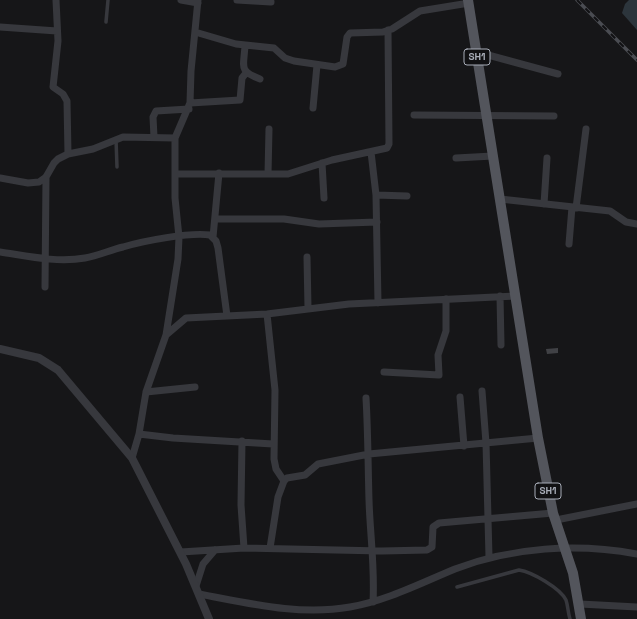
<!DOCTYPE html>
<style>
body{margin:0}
canvas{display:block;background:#161618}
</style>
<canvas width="637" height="619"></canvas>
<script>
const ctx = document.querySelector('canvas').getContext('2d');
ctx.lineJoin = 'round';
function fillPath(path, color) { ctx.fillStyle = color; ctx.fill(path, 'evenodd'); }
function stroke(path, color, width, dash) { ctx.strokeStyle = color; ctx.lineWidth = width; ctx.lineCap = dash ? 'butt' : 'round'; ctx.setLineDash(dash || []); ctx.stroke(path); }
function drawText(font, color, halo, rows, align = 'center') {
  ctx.font = font + ' "Space Grotesk",sans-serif'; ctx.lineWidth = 3; ctx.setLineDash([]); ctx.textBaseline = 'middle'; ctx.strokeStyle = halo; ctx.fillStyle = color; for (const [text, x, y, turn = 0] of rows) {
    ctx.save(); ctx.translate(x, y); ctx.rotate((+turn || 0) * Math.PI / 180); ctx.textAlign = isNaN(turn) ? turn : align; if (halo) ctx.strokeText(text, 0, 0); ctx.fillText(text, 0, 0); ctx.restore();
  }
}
fillPath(new Path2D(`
 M629,0H637V30L622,13L625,4Z`), '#2c353c');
fillPath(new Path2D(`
 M558,348V353L547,354L546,349Z`), '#404145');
stroke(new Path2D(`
 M106,22L108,0
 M116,139L117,167
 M457,587L519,570C532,572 560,588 566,600C568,606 568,613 570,619`), '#37383d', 3.5);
stroke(new Path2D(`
 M56,0L58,41L53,87L63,94L67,101L68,154
 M181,0L198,3
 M237,0L271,2
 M0,27L57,31
 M195,32L236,44L274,48L285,58L294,61L335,67L343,64L347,37L350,33L383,32L392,29L420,11L469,3
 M245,45C244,67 238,71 260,79
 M477,52L558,74
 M190,103L240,100L242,78L246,73
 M313,108L317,65
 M414,115L554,116
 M154,137L153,117L156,111L189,109
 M371,152L376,195
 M456,158L493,156
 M322,163L324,198
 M175,174H288L332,160L387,148L389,144L388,30
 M268,174L269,129
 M0,178L28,183L39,182L46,177L54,163L58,159L68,154L93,149L123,137L175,138
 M500,199L610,211L626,222L637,224
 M544,204L547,158
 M576,208L586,129
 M215,219H284L319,224L377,222
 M213,237L219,173
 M569,244L572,207
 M0,252C27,256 57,263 85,258C98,256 110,250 123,247C143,241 190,232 210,235L216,241L218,248L227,316
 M307,257L308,308
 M45,287L46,177
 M500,296L501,345
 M378,303L376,195L407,196
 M267,314L275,390L274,459L276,469L284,481
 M166,335L178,259L179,237L175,198V138L190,103L191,71L198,0
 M384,372L439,375L438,355L446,331V299
 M482,391L486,443L489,557
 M146,392L195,387
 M460,397L464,446
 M366,398C368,432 368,466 369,500C370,534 375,567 373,602
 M139,434L173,438L273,444
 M242,441L241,505L244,548
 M132,458L139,434L146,392L166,335L186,318L267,314L349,304L516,296
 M556,520L637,504
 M270,548L278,497L284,481L287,478L305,475L318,464L369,454L538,438
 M181,552L244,548L382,551L427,550L432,547L433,527L439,523L553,513
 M196,586L203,564L215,550
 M199,594C248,603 299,616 350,607C386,601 421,583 455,569C512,547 577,543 637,554
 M580,604L637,607`), '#37383d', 7);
stroke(new Path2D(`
 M0,349L39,358L58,370L132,458L186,564L209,619`), '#37383d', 8);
stroke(new Path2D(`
 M468,0L538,438L553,513L573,573L581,619`), '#53555c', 10);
const rail = new Path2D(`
 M577,0L637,60`);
stroke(rail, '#4a4c52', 3.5);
stroke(rail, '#111113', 2, [6]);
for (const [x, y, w] of [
 [477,57,26],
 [548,491,26]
]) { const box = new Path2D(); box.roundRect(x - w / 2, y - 8, w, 16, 3); ctx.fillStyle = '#111113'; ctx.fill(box); stroke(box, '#a8adb8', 1); }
drawText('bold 10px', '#a8adb8', null, [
 ["SH1",477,57],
 ["SH1",548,491]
]);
</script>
